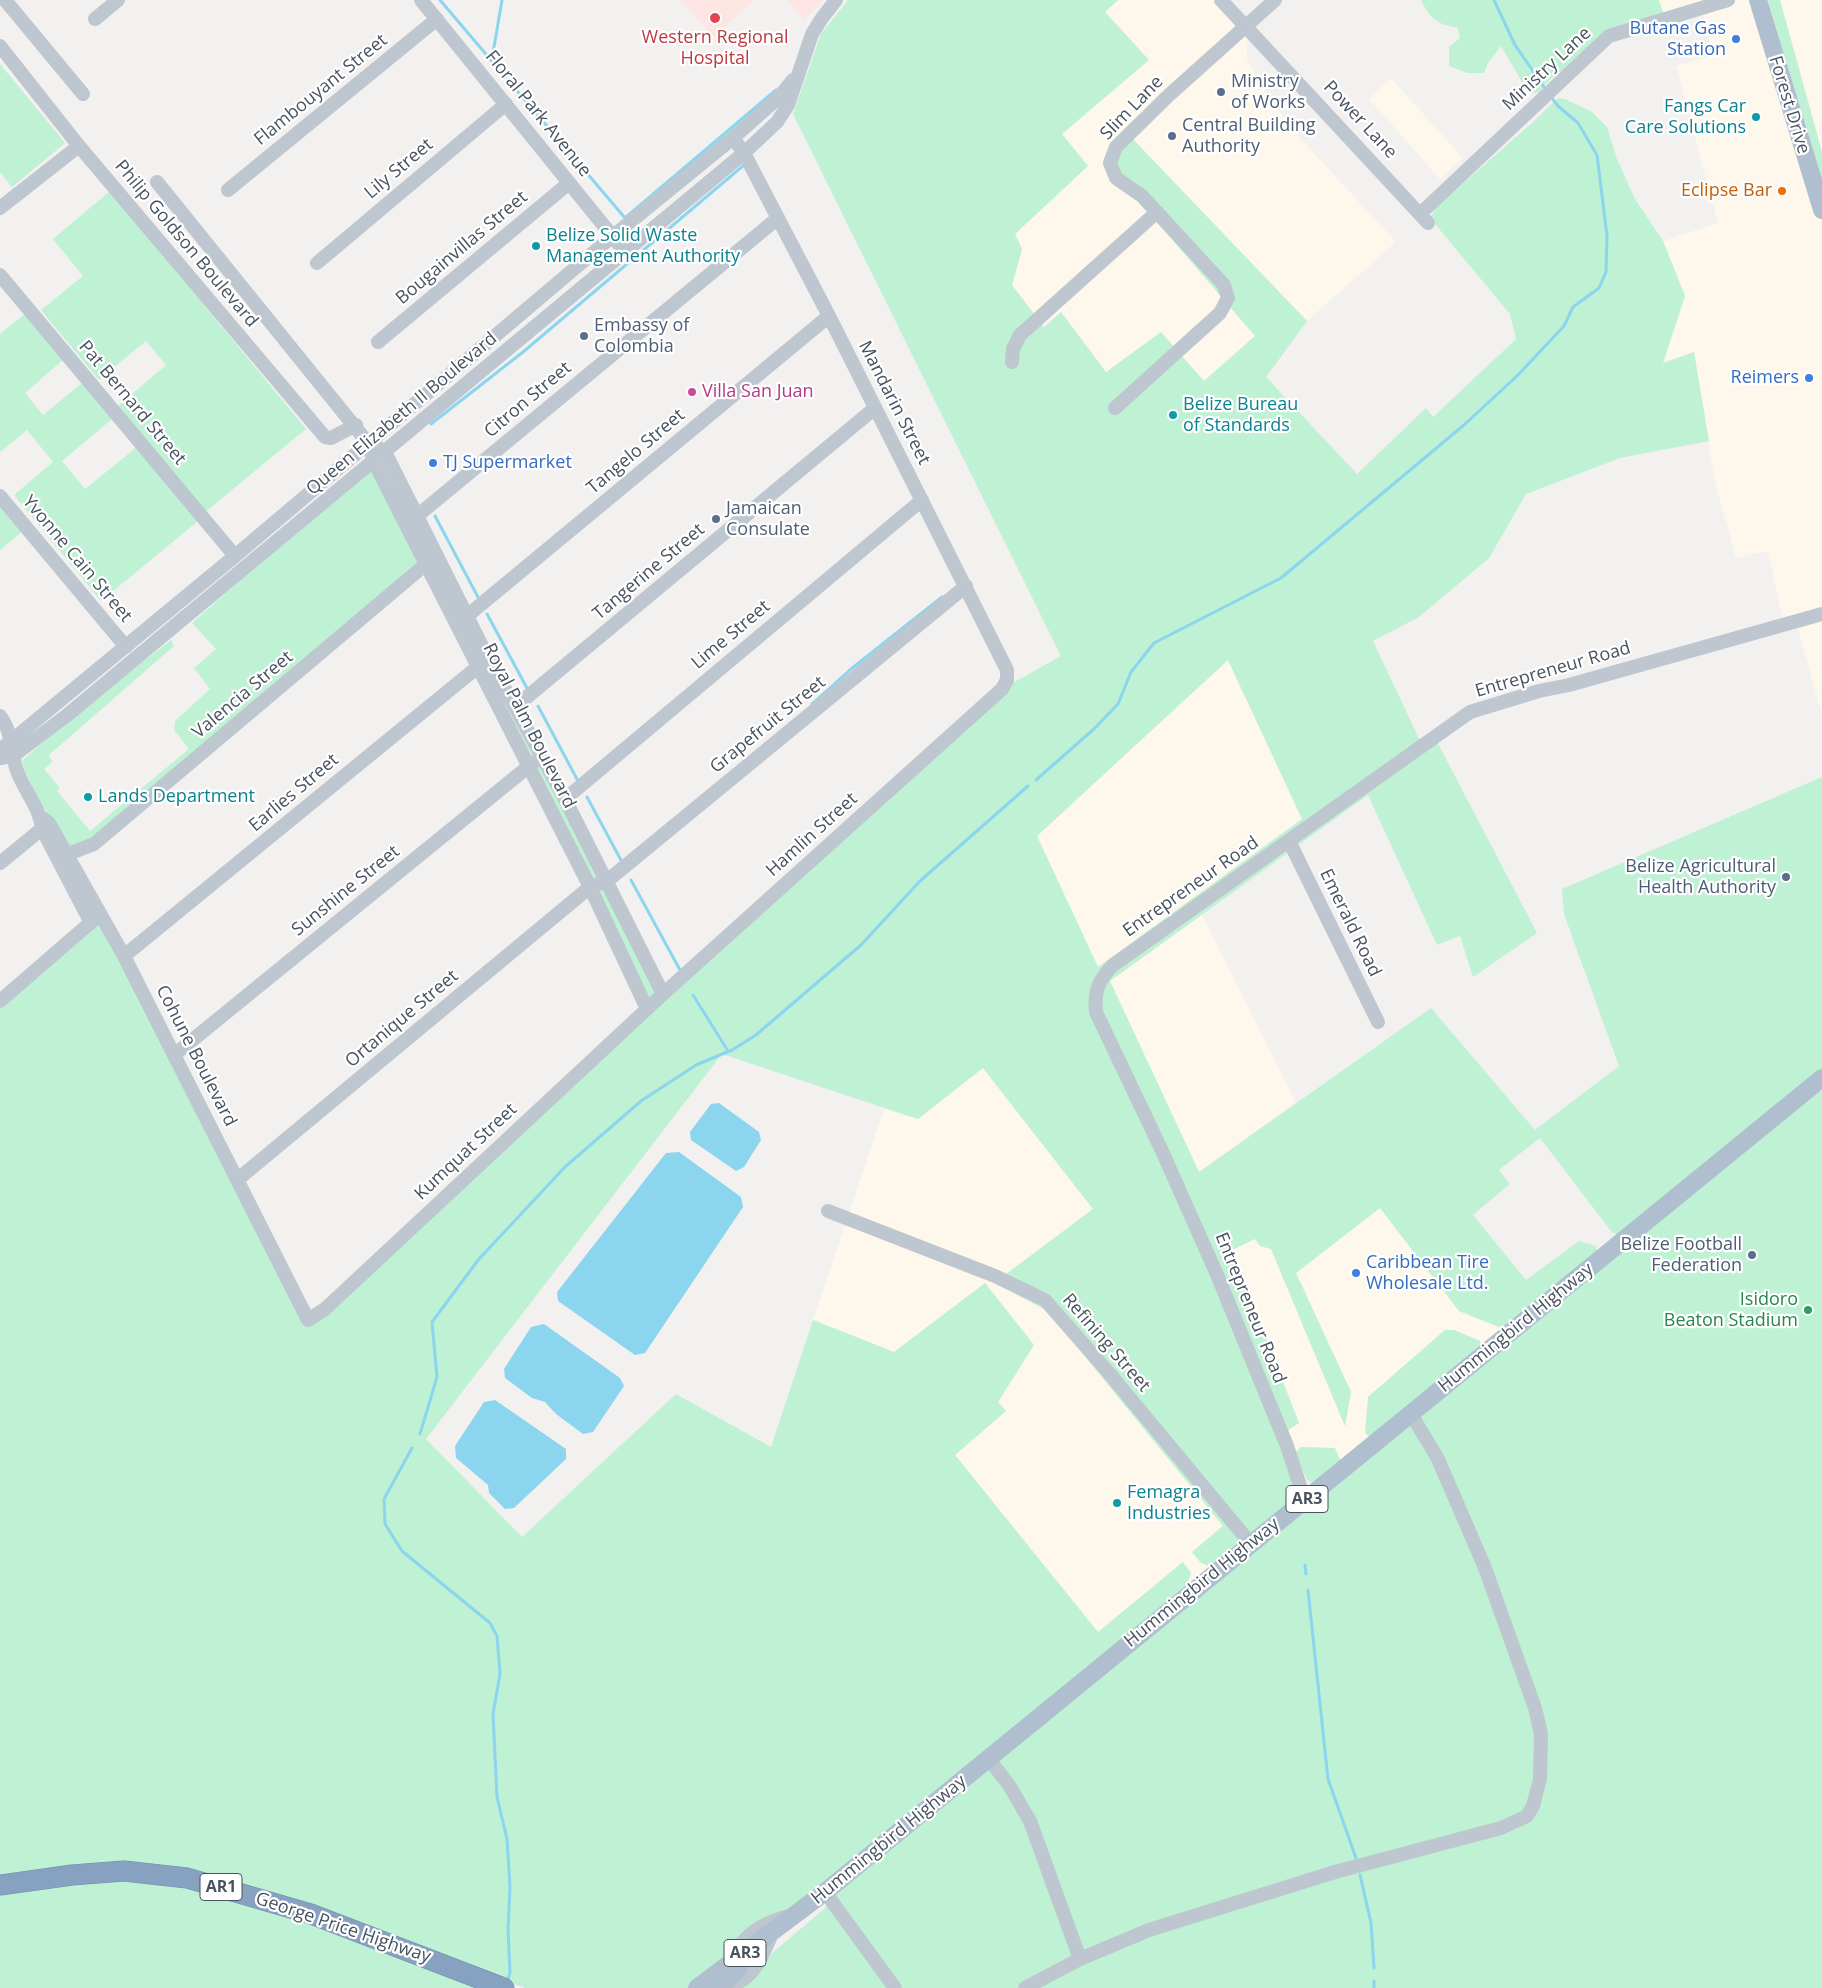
<!DOCTYPE html>
<style>
body{margin:0}
canvas{display:block;background:#f3f0f0}
</style>
<canvas width="1822" height="1988"></canvas>
<script>
const ctx = document.querySelector('canvas').getContext('2d');
ctx.lineJoin = 'round';
function fillPath(path, color) { ctx.fillStyle = color; ctx.fill(path, 'evenodd'); }
function stroke(path, color, width, dash) { ctx.strokeStyle = color; ctx.lineWidth = width; ctx.lineCap = dash ? 'butt' : 'round'; ctx.setLineDash(dash || []); ctx.stroke(path); }
function drawText(font, color, halo, rows, align = 'center') {
  ctx.font = font + ' "Open Sans",sans-serif'; ctx.lineWidth = 4.5; ctx.setLineDash([]); ctx.textBaseline = 'middle'; ctx.strokeStyle = halo; ctx.fillStyle = color; for (const [text, x, y, turn = 0] of rows) {
    ctx.save(); ctx.translate(x, y); ctx.rotate((+turn || 0) * Math.PI / 180); ctx.textAlign = isNaN(turn) ? turn : align; if (halo) ctx.strokeText(text, 0, 0); ctx.fillText(text, 0, 0); ctx.restore();
  }
}
fillPath(new Path2D(`
 M1118,0H1220L1247,26V59L1267,94L1299,137L1396,242L1307,321L1128,135L1145,207L1255,336L1204,381L1106,372L1061,312L1044,327L1012,285L1022,249L1015,234L1088,166L1061,134L1149,60L1105,12Z
 M1659,0H1758L1822,221V715L1796,622L1784,625L1768,551L1736,558L1715,482L1694,352L1663,363L1685,296L1663,241L1718,223L1676,66L1713,55L1701,8L1665,19Z
 M1780,0H1822V152Z
 M1391,78L1463,158L1440,179L1369,99Z
 M1228,660L1302,819L1098,967L1037,836Z
 M1202,914L1296,1102L1199,1172L1110,981Z
 M983,1068L1093,1209L995,1283L1048,1311L1223,1526L1192,1552L1212,1567L1186,1588L1182,1562L1098,1633L955,1455L1006,1411L998,1402L1034,1345L985,1283L894,1352L813,1320L884,1109L918,1119Z
 M1380,1208L1459,1311L1504,1329L1482,1347L1480,1341L1454,1330H1445L1368,1397L1371,1438L1341,1462L1334,1448L1301,1447L1295,1453L1232,1250L1255,1239L1260,1246L1271,1249L1344,1425L1351,1391L1296,1273Z`), '#fdf8eb');
fillPath(new Path2D(`
 M680,0H754L714,37Z
 M787,0H824L804,20Z`), '#fce5e2');
fillPath(new Path2D(`
 M848,0H1118L1105,12L1149,60L1062,134L1088,166L1015,234L1022,249L1012,285L1044,327L1061,312L1106,372L1161,332L1204,381L1255,336L1112,170L1129,135L1307,321L1266,377L1357,474L1426,408L1433,417L1516,339L1510,314L1430,218L1437,206L1532,123L1558,98L1565,99L1592,112L1607,127L1617,159L1635,199L1663,241L1685,296L1663,363L1694,352L1709,441L1620,458L1526,494L1489,558L1419,617L1373,641L1422,745L1434,736L1537,933L1473,977L1460,936L1437,945L1368,795L1110,981L1199,1172L1431,1008L1535,1130L1619,1066L1564,914L1562,889L1822,777V1071L1619,1236L1611,1231L1540,1138L1499,1170L1510,1184L1473,1215L1526,1280L1579,1241L1596,1246L1597,1253L1504,1329L1459,1311L1380,1208L1296,1273L1351,1392L1345,1426L1271,1249L1260,1246L1255,1239L1232,1250L1299,1423L1287,1431L1295,1486V1500L1212,1567L1201,1563L1192,1552L1223,1526L1048,1311L994,1283L1093,1209L983,1068L918,1119L722,1054L426,1439L522,1537L676,1394L771,1447L813,1320L894,1352L985,1283L1034,1345L998,1402L1006,1411L955,1455L1098,1632L1183,1562L1191,1573L1186,1588L859,1855L793,1905L765,1919L729,1955L688,1988H525L218,1878H0V1001L102,914L308,1320L647,1009L426,565L94,844L68,854L24,770L22,761L66,721L171,640L174,646L49,755L52,762L44,769L60,788L57,791L90,831L189,749L174,730L175,721L210,689L194,668L216,649L192,623L385,452L663,994L1002,689L1061,656L793,114L821,34ZM1228,660L1302,819L1098,967L1037,836Z
 M1421,0H1659L1665,19L1609,36L1572,71L1552,77L1539,92L1529,94L1501,46L1488,63L1484,73H1467L1449,66V47L1460,38L1457,27C1438,26 1429,17 1421,0Z
 M1768,0H1780L1822,152V189Z
 M0,64L65,143L12,187L0,172Z
 M110,191L306,429L204,513L117,407L166,365L146,341L99,380L41,310L83,276L53,239Z
 M26,313L64,359L25,393L43,415L83,382L112,419L62,461L85,489L137,447L198,521L101,601L14,495L53,462L27,430L0,452V334Z
 M0,500L24,530L0,550Z
 M1816,1090L1822,1091V1988H740L759,1973L771,1954L824,1909L838,1892Z
 M1445,1330H1454L1480,1341L1482,1347L1371,1438L1365,1433L1368,1397Z
 M1301,1447L1335,1448L1341,1462L1314,1484L1307,1480L1295,1453Z
 M143,1879L245,1899L492,1988H0V1891Z`), '#bff1d4');
fillPath(new Path2D(`
 M719,1103L759,1132L761,1140L744,1167L736,1171L691,1140L690,1132L711,1104Z
 M679,1152L741,1197L743,1207L645,1353L635,1355L558,1301L557,1292L666,1153Z
 M544,1324L620,1378L624,1386L593,1432L583,1434L556,1414L545,1402L532,1398L505,1378L504,1369L531,1327Z
 M495,1400L566,1449V1459L514,1508L505,1509L489,1493L488,1485L456,1458L455,1446L484,1402Z`), '#8bd6ee');
stroke(new Path2D(`
 M440,0L625,218L776,90
 M1494,0L1515,45L1546,90
 M492,59L502,0
 M431,424L523,352L744,165
 M435,516L479,599
 M487,614L527,688
 M812,704L851,669L942,597
 M538,706L578,781
 M1036,780L1095,728L1118,704L1131,672L1154,643L1281,578L1464,425L1518,375L1564,326L1573,307L1599,288L1606,272L1607,236L1597,155L1578,123L1558,106L1551,97
 M587,797L622,862
 M631,880L680,970
 M693,995L728,1051
 M420,1434L437,1377L432,1322L479,1259L565,1167L641,1101L696,1065L732,1050L756,1035L861,945L920,881L1028,786
 M412,1448L384,1499L385,1524L402,1551L490,1623L497,1636L500,1674L493,1714L497,1797L507,1839L510,1887L508,1930L510,1973L508,1979
 M1305,1565L1306,1574
 M1308,1590L1328,1779L1357,1861
 M1360,1875L1371,1923L1374,1968
 M1374,1981V1988`), '#8bd6ee', 3);
const highway = new Path2D(`
 M0,1885L72,1875L124,1871L187,1878L311,1914L504,1988`);
stroke(highway, '#738cac', 21);
stroke(new Path2D(`
 M5,0L83,94
 M421,0L626,253
 M1221,0L1428,223
 M95,19L118,0
 M0,46L79,146L325,437L331,438L356,425
 M157,182L368,443L374,462L590,887L647,1009
 M228,190L437,19
 M0,208L79,146
 M1421,213L1609,36L1728,0
 M317,263L506,104
 M0,275L235,556
 M378,342L569,183
 M1012,362L1013,349L1020,335L1157,212
 M1115,408L1220,313L1228,298L1224,285L1142,196L1116,178L1110,163L1116,147L1168,96L1275,0
 M379,448L385,452L488,658L565,799L663,994
 M0,496L126,647
 M417,516L778,218
 M467,616L829,316
 M515,707L875,408
 M0,716C12,731 11,750 16,768C23,790 40,806 42,829L91,923
 M0,750L235,556L613,236L733,138L779,97L793,80
 M0,758L13,756L66,716L744,153L777,122L788,105L812,34L822,18L836,0
 M565,799L922,500
 M41,817L49,823L124,956L308,1320L325,1309L663,994L1002,689L1007,680V670L829,316L744,153L733,138
 M1289,841L1378,1022
 M68,854L94,844L432,559
 M0,863L49,823
 M124,956L485,661
 M0,1001L97,917
 M174,1055L534,762
 M237,1180L590,887L607,881L966,586
 M828,1211L995,1276L1045,1300L1109,1373L1251,1544
 M1305,1501L1287,1446L1218,1277L1162,1151L1096,1012C1094,992 1098,981 1112,966L1470,712L1539,691L1569,685L1822,614
 M988,1758L1009,1785L1030,1821L1080,1959
 M825,1892L895,1988
 M729,1962C744,1934 760,1924 791,1915
 M726,1988C752,1980 760,1962 770,1938
 M1025,1988L1080,1959L1149,1930L1335,1872L1501,1828L1527,1816L1533,1806L1540,1779L1541,1734L1535,1708L1485,1568L1438,1459L1411,1414`), '#bec7d0', 14);
stroke(new Path2D(`
 M1758,0L1822,210
 M697,1988L825,1892L1822,1078
 M719,1988L739,1969`), '#b0bfcf', 18);
stroke(highway, '#87a1c0', 20);
for (const [x, y, r, color] of [
 [715,18,6,"#e0444e"],
 [1736,39,5,"#3f7fe0"],
 [1221,92,5,"#5c6f8a"],
 [1756,117,5,"#0f9aa8"],
 [1172,136,5,"#5c6f8a"],
 [1782,191,5,"#e8710a"],
 [536,246,5,"#0f9aa8"],
 [584,336,5,"#5c6f8a"],
 [1809,378,5,"#3f7fe0"],
 [692,392,5,"#d1479c"],
 [1173,415,5,"#0f9aa8"],
 [433,463,5,"#3f7fe0"],
 [716,519,5,"#5c6f8a"],
 [88,797,5,"#0f9aa8"],
 [1786,877,5,"#5c6f8a"],
 [1752,1255,5,"#5c6f8a"],
 [1356,1273,5,"#3f7fe0"],
 [1808,1310,5,"#2e9e5b"],
 [1117,1503,5,"#0f9aa8"]
]) { const dot = new Path2D(); dot.arc(x, y, r, 0, 2 * Math.PI); ctx.fillStyle = color; ctx.fill(dot); stroke(dot, '#fff', 2); }
for (const [x, y, w] of [
 [1307,1499,42],
 [221,1887,42],
 [745,1953,42]
]) { const box = new Path2D(); box.roundRect(x - w / 2, y - 13.5, w, 27, 4); ctx.fillStyle = '#fff'; ctx.fill(box); stroke(box, '#48535f', 1); }
drawText('bold 16px', '#48535f', null, [
 ["AR3",1307,1499],
 ["AR1",221,1887],
 ["AR3",745,1953]
]);
drawText('18px', '#366cbe', '#fff', [
 ["Butane Gas",1726,29],
 ["Station",1726,50],
 ["Reimers",1799,378],
 ["TJ Supermarket",443,463,"left"],
 ["Caribbean Tire",1366,1263,"left"],
 ["Wholesale Ltd.",1366,1284,"left"]
], 'right');
drawText('18px', '#be3a42', '#fff', [
 ["Western Regional",715,38],
 ["Hospital",715,59]
]);
drawText('18px', '#48535f', '#fff', [
 ["Ministry Lane",1547,69,-43],
 ["Flambouyant Street",321,90,-39],
 ["Forest Drive",1789,105,73],
 ["Slim Lane",1132,108,-46],
 ["Floral Park Avenue",538,114,51],
 ["Power Lane",1360,120,47],
 ["Lily Street",399,169,-40],
 ["Philip Goldson Boulevard",186,244,50],
 ["Bougainvillas Street",462,248,-40],
 ["Citron Street",528,400,-40],
 ["Pat Bernard Street",132,403,50],
 ["Mandarin Street",894,403,63],
 ["Queen Elizabeth II Boulevard",402,414,-40],
 ["Tangelo Street",636,452,-40],
 ["Yvonne Cain Street",77,559,50],
 ["Tangerine Street",649,572,-40],
 ["Lime Street",731,635,-40],
 ["Entrepreneur Road",1553,670,-16],
 ["Valencia Street",243,695,-40],
 ["Grapefruit Street",768,725,-39],
 ["Royal Palm Boulevard",529,726,63],
 ["Earlies Street",294,793,-40],
 ["Hamlin Street",812,835,-42],
 ["Entrepreneur Road",1191,887,-35],
 ["Sunshine Street",346,891,-39],
 ["Emerald Road",1350,923,64],
 ["Ortanique Street",402,1019,-40],
 ["Cohune Boulevard",196,1056,63],
 ["Kumquat Street",466,1152,-43],
 ["Entrepreneur Road",1250,1308,68],
 ["Hummingbird Highway",1516,1328,-39],
 ["Refining Street",1106,1343,49],
 ["Hummingbird Highway",1202,1583,-39],
 ["Hummingbird Highway",889,1840,-39],
 ["George Price Highway",343,1928,19]
]);
drawText('18px', '#4e5e75', '#fff', [
 ["Ministry",1231,82],
 ["of Works",1231,103],
 ["Central Building",1182,126],
 ["Authority",1182,147],
 ["Embassy of",594,326],
 ["Colombia",594,347],
 ["Jamaican",726,509],
 ["Consulate",726,530],
 ["Belize Agricultural",1776,867,"right"],
 ["Health Authority",1776,888,"right"],
 ["Belize Football",1742,1245,"right"],
 ["Federation",1742,1266,"right"]
], 'left');
drawText('18px', '#0d838f', '#fff', [
 ["Fangs Car",1746,107,"right"],
 ["Care Solutions",1746,128,"right"],
 ["Belize Solid Waste",546,236],
 ["Management Authority",546,257],
 ["Belize Bureau",1183,405],
 ["of Standards",1183,426],
 ["Lands Department",98,797],
 ["Femagra",1127,1493],
 ["Industries",1127,1514]
], 'left');
drawText('18px', '#c56008', '#fff', [
 ["Eclipse Bar",1772,191]
], 'right');
drawText('18px', '#b23c85', '#fff', [
 ["Villa San Juan",702,392]
], 'left');
drawText('18px', '#27864d', '#fff', [
 ["Isidoro",1798,1300],
 ["Beaton Stadium",1798,1321]
], 'right');
</script>
